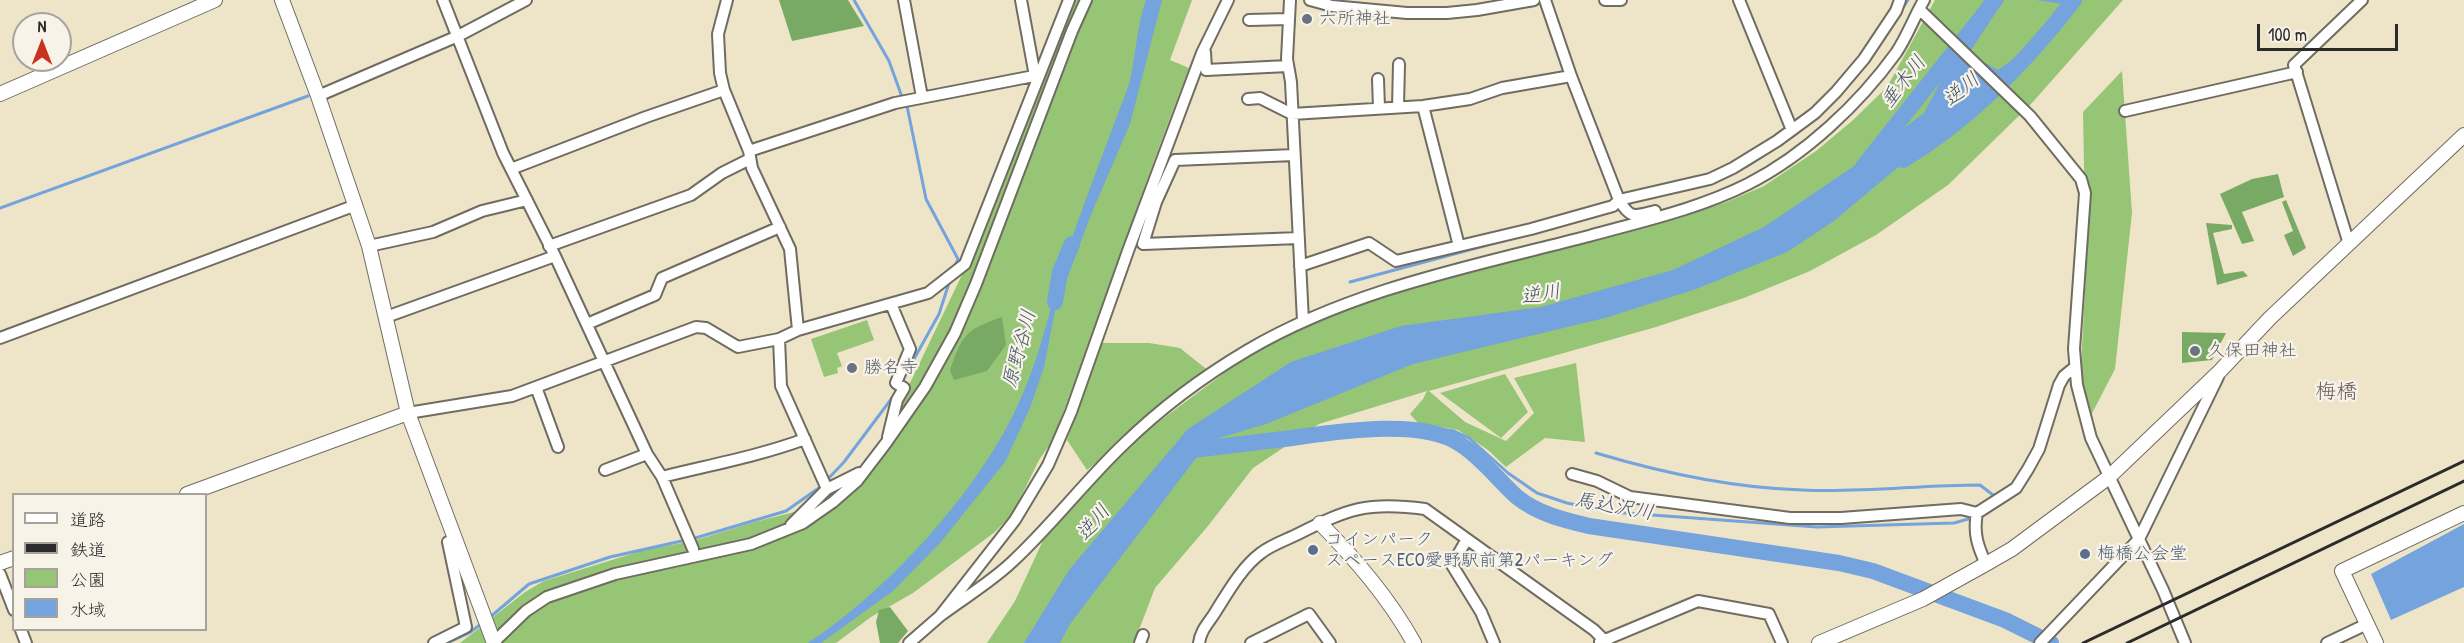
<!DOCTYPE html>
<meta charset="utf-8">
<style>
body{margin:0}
#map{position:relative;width:2464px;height:643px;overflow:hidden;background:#eee5c9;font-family:"Patrick Hand","Klee One",sans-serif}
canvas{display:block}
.legend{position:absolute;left:12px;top:493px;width:195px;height:138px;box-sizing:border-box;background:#f7f3e8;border:2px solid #a5a39c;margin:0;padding:8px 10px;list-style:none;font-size:18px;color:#2b2b2b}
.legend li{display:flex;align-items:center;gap:12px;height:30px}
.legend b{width:30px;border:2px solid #a5a39c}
.north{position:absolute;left:12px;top:12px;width:60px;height:60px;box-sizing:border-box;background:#f7f3e8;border:2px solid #a5a39c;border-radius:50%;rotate:0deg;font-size:16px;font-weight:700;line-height:24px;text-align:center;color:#2b2b2b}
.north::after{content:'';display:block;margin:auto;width:21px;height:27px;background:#c8321e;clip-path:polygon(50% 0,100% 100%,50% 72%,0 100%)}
.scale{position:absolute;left:2257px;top:24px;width:141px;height:27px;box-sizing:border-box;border:3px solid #2b2b2b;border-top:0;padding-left:8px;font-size:18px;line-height:21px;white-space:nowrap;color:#2b2b2b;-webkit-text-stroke:4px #f7f3e8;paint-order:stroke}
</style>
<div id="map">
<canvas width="2464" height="643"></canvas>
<ul class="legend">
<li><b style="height:8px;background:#fff"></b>道路</li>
<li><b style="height:8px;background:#2b2b2b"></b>鉄道</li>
<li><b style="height:16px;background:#95c575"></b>公園</li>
<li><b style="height:16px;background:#74a3dd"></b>水域</li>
</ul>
<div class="north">N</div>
<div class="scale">100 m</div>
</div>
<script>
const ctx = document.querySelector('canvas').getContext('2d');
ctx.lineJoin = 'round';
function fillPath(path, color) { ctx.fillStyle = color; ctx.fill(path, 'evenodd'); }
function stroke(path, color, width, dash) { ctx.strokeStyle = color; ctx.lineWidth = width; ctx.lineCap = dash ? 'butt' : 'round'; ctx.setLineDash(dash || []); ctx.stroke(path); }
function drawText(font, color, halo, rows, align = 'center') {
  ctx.font = font + ' "Patrick Hand","Klee One",sans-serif'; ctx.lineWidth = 4.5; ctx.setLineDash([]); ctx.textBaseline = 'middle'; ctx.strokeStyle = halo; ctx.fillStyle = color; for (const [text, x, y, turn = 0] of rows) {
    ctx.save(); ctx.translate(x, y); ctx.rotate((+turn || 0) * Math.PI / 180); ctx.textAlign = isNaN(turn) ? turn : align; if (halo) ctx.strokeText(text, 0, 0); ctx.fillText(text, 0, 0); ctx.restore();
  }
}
fillPath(new Path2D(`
 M1070,0H1192L1170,60L1189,68C1141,191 1100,316 1053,440L1039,460L1013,513L995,532L913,593L871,617L836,643H460L525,592L544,581L644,550L693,541L751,523L833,502L872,462L972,254Z
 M1935,0H2123L2032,103L1948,185L1876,235L1810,271L1744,298L1656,327L1429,391L1465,422L1506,441L1534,413L1514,378L1576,363L1585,442L1545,438L1506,467L1488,450L1458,430L1418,423L1410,414L1423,399L1427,391L1319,424L1253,468L1208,526L1155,588L1134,643H987L1015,601L1052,521L1145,432L1235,365L1299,327L1424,279L1552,248L1604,238L1724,203L1764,186L1816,151L1852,121L1887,87Z
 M2122,71L2132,213L2115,369L2087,423L2081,365L2086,273L2083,112Z
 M867,320L874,340L837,353L842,366L837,368L838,373L824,377L811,339Z
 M1102,343H1149L1180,348L1210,372L1087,470L1067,440Z
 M1505,374L1528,412L1501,438L1440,393Z`), '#95c575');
fillPath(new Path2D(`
 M779,0H848L864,26L792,41Z
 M2278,174L2284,197L2242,212L2254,241L2242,244L2220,194L2252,179Z
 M2286,200L2306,248L2293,256L2284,235L2293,231L2282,202Z
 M2206,223L2232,225V229L2213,233L2224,274L2243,271L2248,276L2217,285Z
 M1002,317L1006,345L987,371L954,380L950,370C963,334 965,330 1002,317Z
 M2182,332L2226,333L2212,360L2182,363Z
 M890,607L908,631L898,643H880L876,622L879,610Z`), '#78aa66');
fillPath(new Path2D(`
 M1146,0H1162L1130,124L1090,217L1055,311L1044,367L1030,408L1005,462L940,543L893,591L821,643H808C886,592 975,495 1015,411C1042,357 1052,295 1072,238C1085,201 1099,164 1113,127C1118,112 1126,96 1130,80C1136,53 1137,26 1146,0Z
 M1984,0H2004L1971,50L1980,60L1998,70L2015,58L2063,4L2036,0H2070L2010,73L1834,221L1787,252L1696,289L1605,318L1413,364L1266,424L1209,441L1070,624L1060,643H1024L1069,570L1188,429L1291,362L1401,326L1541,307L1673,270L1764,227L1860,162L1924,113Z
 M2464,524V587L2391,620L2371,574Z`), '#74a3dd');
stroke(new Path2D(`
 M854,0L889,61L902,97L906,101L926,199L958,259L954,268
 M1873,54L1908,0
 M1722,179L1749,165L1796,134
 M0,208L308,96
 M1350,282L1510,239
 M904,377L939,314L950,280
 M1382,429L1424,427L1454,431L1469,438L1508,473L1537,493L1567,503L1611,512L1817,527L1954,523L1972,518
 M1596,453C1663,473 1732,488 1802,490C1861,493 1920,485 1980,485L1993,495V500
 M827,480L844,462L892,398
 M692,539L786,511L823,485
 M489,618L529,584L610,557L686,540
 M447,643L469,633L481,624`), '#74a3dd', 3);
stroke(new Path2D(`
 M1903,160C1971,119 2026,62 2074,0
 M1863,167L1995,0
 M1055,302L1060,272L1072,244
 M1184,451C1217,447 1251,443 1284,439C1330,433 1420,417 1460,444C1482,458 1498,480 1517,497C1538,514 1564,520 1589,526L1839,563L1873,571L2005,620L2051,643`), '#74a3dd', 16);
const minor = new Path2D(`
 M443,0L503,153L555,256L647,454L662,477L693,549
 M727,0L718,34L720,73L724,90L749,151L752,168L790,249L798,330
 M904,0L922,97
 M1021,0L1035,76
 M1290,0L1287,59L1291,82L1303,321
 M1310,0L1332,6L1407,13H1447L1477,10L1534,0
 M1545,0L1571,76L1619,200C1631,220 1635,216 1655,211
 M1605,0H1621
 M1739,0L1792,130
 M1919,9L2030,116L2081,179L2085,193L2074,349L2077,385L2091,438L2163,590L2185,643
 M1249,20L1288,19
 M1205,52L1206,70L1288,66
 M1378,79L1379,108
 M318,96L458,36L526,0
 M1248,99L1260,98L1292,114L1423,106L1470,99L1502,88L1571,76
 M1423,106L1459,246
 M1398,107L1399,64
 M2125,111L2297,72
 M749,151L895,103L1039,75
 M1294,155L1175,160L1156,202L1143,244L1299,238
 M511,169L646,117L724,90
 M2349,244L2294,65L2362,0
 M369,246L433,232L482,211L527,200
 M549,246L691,195L722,173L750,159
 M1300,266L1369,243L1396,261L1531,229L1613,206L1619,200L1710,179L1733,168L1777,141L1815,113L1836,92L1864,59L1896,11L1900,0
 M386,317L555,256
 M587,324L655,295L662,278L780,227
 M0,338L356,205
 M779,339L781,386L827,489
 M536,387L558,447
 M408,413L512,396L696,327L706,328L738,347L779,339L798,330L928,293L965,264L1069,0
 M888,437L897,400L904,388L896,383L910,349L891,304
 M605,470L647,454
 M1572,474L1597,481L1630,497L1790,518H1841L1961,509L1977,513
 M662,477C710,465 759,456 805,439
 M791,525L827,489L859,473
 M1467,539L1452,565L1481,612L1494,643
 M1986,564C1978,547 1973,533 1977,513L2016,488L2028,469L2039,449L2059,385L2064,376L2075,367
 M0,574L14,610
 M940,616C964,598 991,582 1012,562C1052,525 1085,481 1124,444C1161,408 1204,376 1248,350C1352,289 1473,266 1589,236C1643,221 1698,209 1748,184C1805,155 1859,104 1896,53C1907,37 1914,17 1924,0
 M21,630L26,643
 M1600,642L1698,601L1769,614L1782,643
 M434,643L466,627L448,542L454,540
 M493,643L526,611L547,597L615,574L751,544L803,523L833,502L857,481L886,443L925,387L955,333L976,284L1072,31L1086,0
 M909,643L940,616L1015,520L1048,465L1071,412L1128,251L1202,53L1228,0
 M1140,643L1143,635
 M1199,643C1201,629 1209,623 1216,611C1228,592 1242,567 1261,553C1271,545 1286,540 1298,534C1348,509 1367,501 1425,509L1594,630L1607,643
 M1251,643L1309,614L1330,643
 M2040,643L2139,539L2218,377
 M2327,643L2367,624`);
const tertiary = new Path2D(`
 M282,0L318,96L369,246L408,413L494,643
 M0,94L215,0
 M187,494L408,413
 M1320,523C1356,560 1389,598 1414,643
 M0,563L14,558
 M1819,643L1923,599L1986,564L2012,549L2109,477L2220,371L2270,318L2464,135
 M2376,643L2342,571L2464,513`);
stroke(minor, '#6f6c62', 14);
stroke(tertiary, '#6f6c62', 16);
stroke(minor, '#fff', 10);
stroke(tertiary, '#fff', 14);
stroke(new Path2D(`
 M2083,643L2464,461
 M2127,643L2464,481`), '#2b2b2b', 3);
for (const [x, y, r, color] of [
 [1307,19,6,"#6b7280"],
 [2195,351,6,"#6b7280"],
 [852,368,6,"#6b7280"],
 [1313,550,6,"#5c6f8a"],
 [2085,554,6,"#5c6f8a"]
]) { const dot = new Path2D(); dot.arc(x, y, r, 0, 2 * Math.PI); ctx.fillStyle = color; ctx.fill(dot); stroke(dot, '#f7f3e8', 2); }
drawText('18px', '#5b616d', '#f7f3e8', [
 ["六所神社",1319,19],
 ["久保田神社",2207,351],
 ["勝名寺",864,368]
], 'left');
drawText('18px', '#4e5e75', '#f7f3e8', [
 ["コインパーク",1325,540],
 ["スペースECO愛野駅前第2パーキング",1325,561],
 ["梅橋公会堂",2097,554]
], 'left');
drawText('italic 20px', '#455569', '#f7f3e8', [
 ["垂木川",1904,82,-52],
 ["逆川",1962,90,-40],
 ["逆川",1541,295,-9],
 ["原野谷川",1020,349,-75],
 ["馬込沢川",1614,507,10],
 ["逆川",1094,523,-50]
]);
drawText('21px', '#6c595e', '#f7f3e8', [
 ["梅橋",2336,392]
]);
</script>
